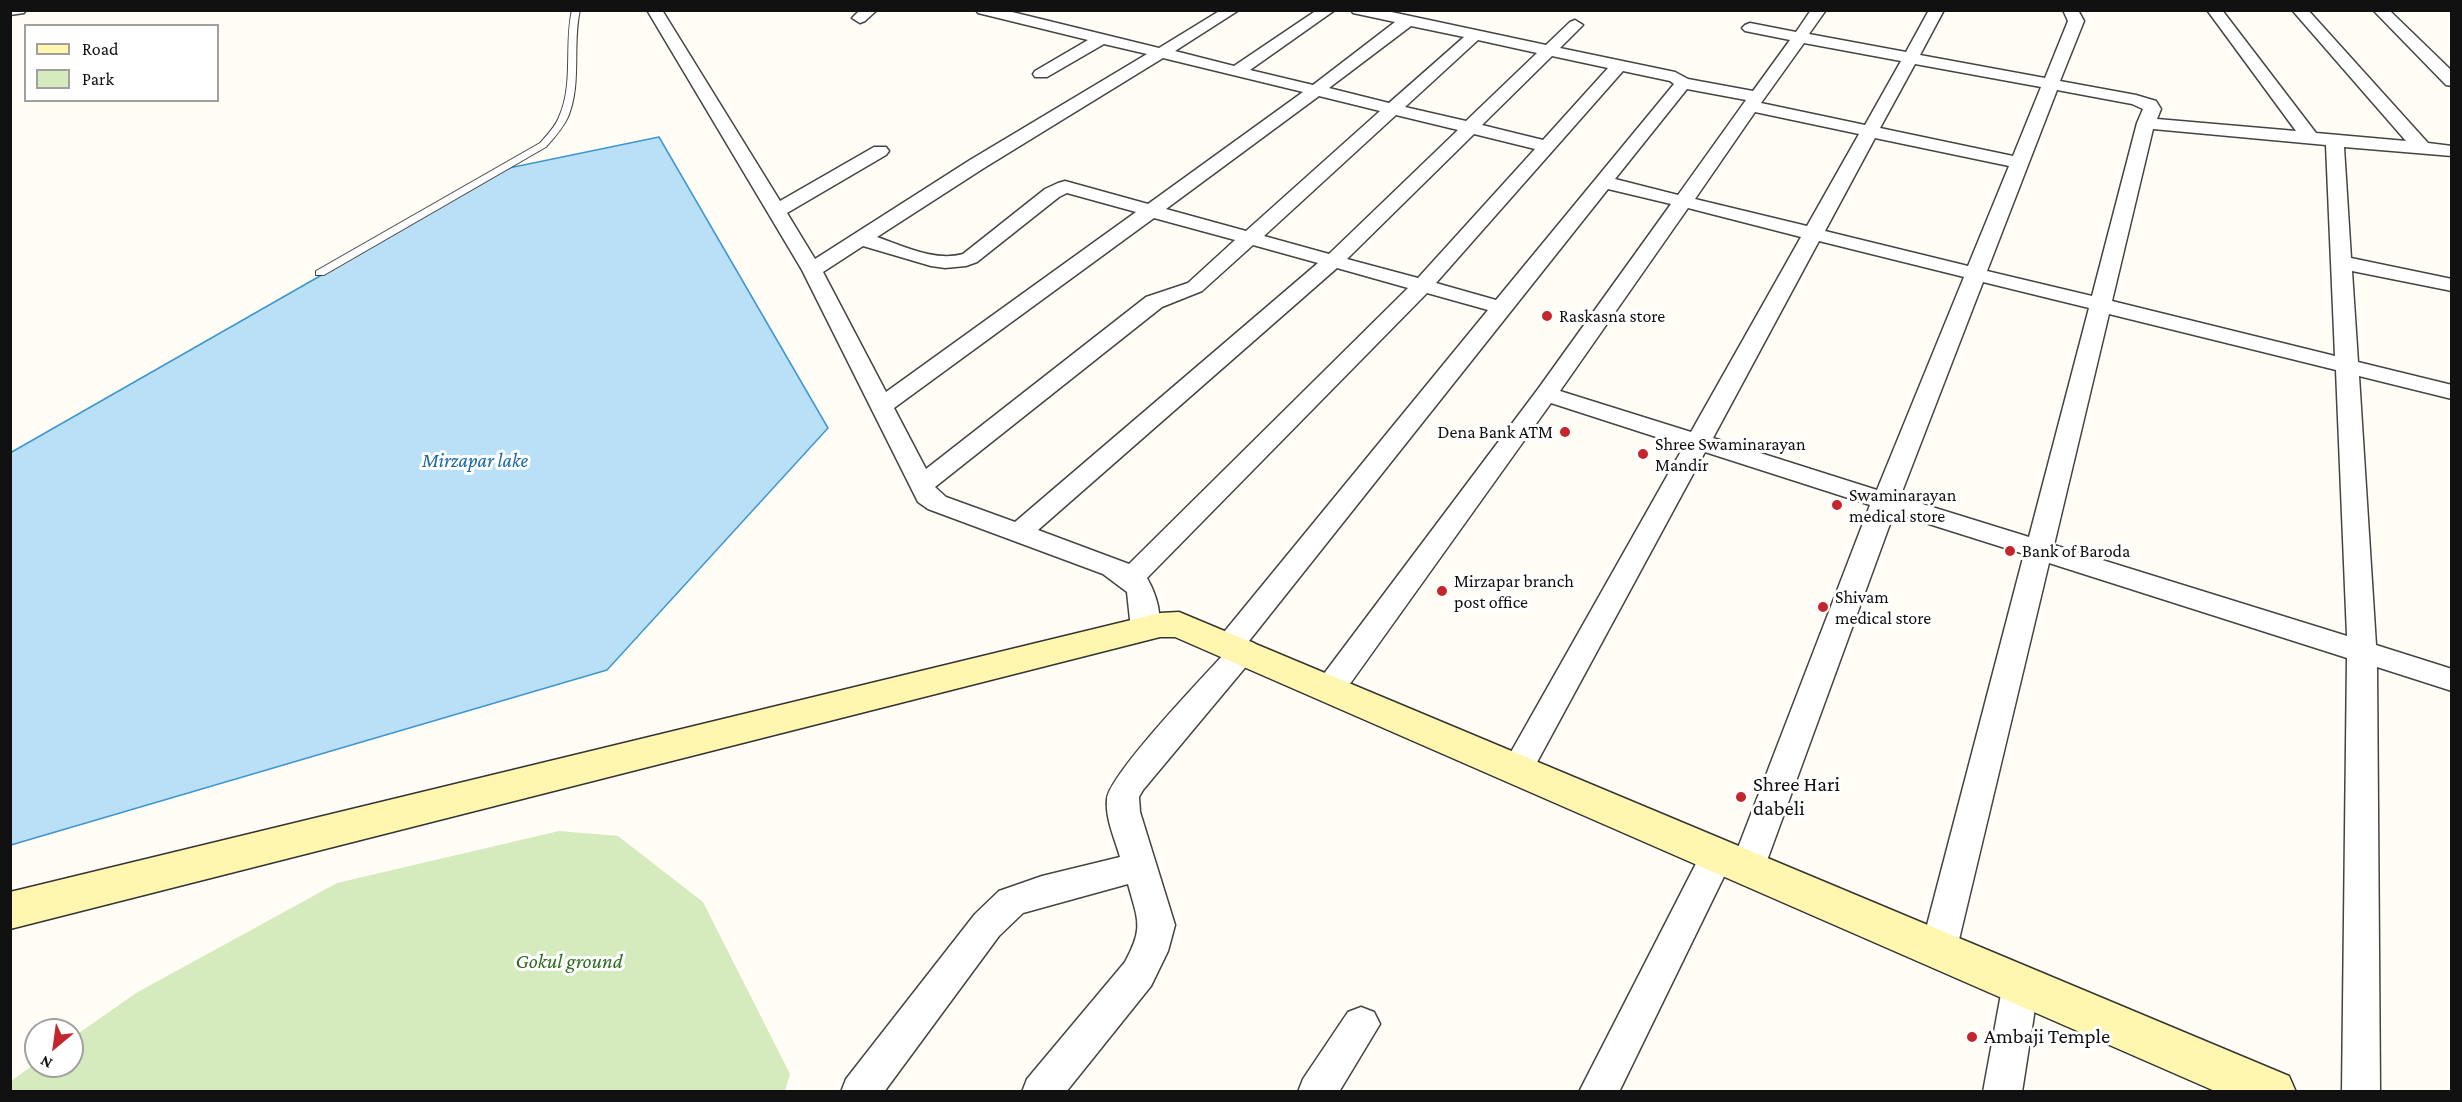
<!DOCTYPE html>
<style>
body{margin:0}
#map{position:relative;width:2462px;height:1102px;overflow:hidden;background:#fffdf5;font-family:"Crimson Pro",serif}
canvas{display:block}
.frame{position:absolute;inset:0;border:12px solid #111;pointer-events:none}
.legend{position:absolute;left:24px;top:24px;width:195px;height:78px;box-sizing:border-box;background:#fff;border:2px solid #a0a0a0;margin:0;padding:8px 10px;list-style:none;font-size:18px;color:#111}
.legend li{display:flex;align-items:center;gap:12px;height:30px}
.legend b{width:30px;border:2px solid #a0a0a0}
.north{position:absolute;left:24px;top:1018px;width:60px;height:60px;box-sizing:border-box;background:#fff;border:2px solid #a0a0a0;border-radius:50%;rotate:209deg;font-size:16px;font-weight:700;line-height:24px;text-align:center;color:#111}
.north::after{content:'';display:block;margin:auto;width:21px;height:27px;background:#c4262e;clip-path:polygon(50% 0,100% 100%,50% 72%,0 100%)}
</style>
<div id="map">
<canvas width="2462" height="1102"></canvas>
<div class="frame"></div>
<ul class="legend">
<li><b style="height:8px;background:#fff6b0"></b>Road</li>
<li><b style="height:16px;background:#d5ebbd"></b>Park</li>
</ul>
<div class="north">N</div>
</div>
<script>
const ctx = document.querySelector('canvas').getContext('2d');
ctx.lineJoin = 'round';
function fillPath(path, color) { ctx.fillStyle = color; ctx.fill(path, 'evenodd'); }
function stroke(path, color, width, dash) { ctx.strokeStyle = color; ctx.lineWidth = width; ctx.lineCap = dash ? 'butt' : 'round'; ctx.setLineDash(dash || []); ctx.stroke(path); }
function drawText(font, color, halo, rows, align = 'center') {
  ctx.font = font + ' "Crimson Pro",serif'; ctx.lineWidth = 6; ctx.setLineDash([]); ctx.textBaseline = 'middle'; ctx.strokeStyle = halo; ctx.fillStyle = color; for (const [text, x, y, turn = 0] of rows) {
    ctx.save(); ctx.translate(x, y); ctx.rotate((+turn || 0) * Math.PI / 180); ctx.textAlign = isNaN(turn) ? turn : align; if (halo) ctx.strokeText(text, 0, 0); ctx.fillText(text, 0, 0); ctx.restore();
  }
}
fillPath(new Path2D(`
 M559,831L618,836L703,902L790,1074L785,1091H11V1081L36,1063V1066H72V1038L136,993L337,883Z`), '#d5ebbd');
const water = new Path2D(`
 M659,137L828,428L607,670L11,845L10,453L509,168Z`);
fillPath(water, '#b9e0f7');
stroke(water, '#3f96cf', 1.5);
const lane = new Path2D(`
 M572,10H580C572,45 582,84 568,117C563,128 554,138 546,147L324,275H316V271L540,143C547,135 555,127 559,117C574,84 564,45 572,10Z`);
const street = new Path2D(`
 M10,10H26L24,13L10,15Z
 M647,10H662L780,201L874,147H886L889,151L886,155L787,213L815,259L970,160L1147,54L1104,44L1047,77H1035L1033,74L1035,71L1088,40L978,13L976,10H1004L1159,48L1221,10H1239L1175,51L1234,66L1317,10H1335L1250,70L1313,85L1395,22L1353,13L1351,10H1382L1546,45L1570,22L1575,20L1583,25L1560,48L1675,72L1688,79L1753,91L1790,40L1745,31L1742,28L1745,25L1750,23L1796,32L1811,10H1826L1809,34L1906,52L1929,10H1944L1920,55L2045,78L2068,21L2063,10H2078L2084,21L2060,81L2136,95L2156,101L2161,109L2157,119L2296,131L2207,10H2222L2316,133L2406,141L2292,10H2308L2428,143L2452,146V156L2344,147L2351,258L2452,279V291L2352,271L2358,362L2452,385V399L2359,376L2376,645L2452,669V691L2377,667L2380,1092H2342L2347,658L2049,563L1957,948L1952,959L1939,964L1926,959L1921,948L2024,554L1894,513L1765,866L1760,876L1748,880L1736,876L1731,866L1870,505L1705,452L1529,777L1518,781L1507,777L1502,768L1684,446L1551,403L1342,695L1331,698L1320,695L1316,687L1320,679L1538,389L1671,204L1608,189L1249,641L1254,643L1259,650L1254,657L1143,790L1139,797L1140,812L1175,925L1168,951L1151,986L1066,1092H1022L1027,1079L1125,962C1144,927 1138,921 1128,884L1023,913L999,936L884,1092H841L846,1079L975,914L999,891L1042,876L1120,857C1115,839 1105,818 1107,799C1109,775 1203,677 1225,653L1220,651L1215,644L1220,637L1488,310L1427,293L1147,578C1156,594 1165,619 1155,636L1145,639L1135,636L1131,629L1127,592L1103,574L928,509L918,502L802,270ZM1411,26L1464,37L1389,103L1329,88ZM1478,40L1537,53L1466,121L1405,107ZM1804,43L1901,61L1865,125L1761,103ZM1552,56L1608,68L1543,140L1482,125ZM1163,58L1303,92L1148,204L1065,181L1058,183L1045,189L963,254C935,262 903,246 877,237L984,168ZM1915,64L2041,87L2013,156L1880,128ZM1623,71L1670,81L1674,84L1496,300L1436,283ZM1687,89L1746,100L1678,195L1615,179ZM2057,90L2132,104L2143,109L2137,123L2092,296L1987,271ZM1319,96L1380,111L1246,231L1166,209ZM1755,112L1859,134L1807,226L1695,199ZM1396,115L1458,130L1329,254L1264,236ZM2153,129L2326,145L2335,356L2112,301ZM1474,134L1535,149L1418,278L1347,259ZM1875,138L2009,166L1968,266L1825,231ZM1067,193L1136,212L886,392L823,272L863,246L931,266L945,268L966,266L977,262L1059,197ZM1688,208L1801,237L1691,432L1560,391ZM1154,218L1235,240L1188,283L1146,297L926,469L894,408ZM1819,241L1964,277L1877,490L1713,438ZM1253,245L1318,263L1015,522L946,497L935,487L1162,307L1202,291ZM1337,268L1408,288L1129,564L1038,530ZM1983,282L2089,308L2029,537L1900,497ZM2109,314L2336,370L2347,636L2054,545Z
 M860,10H877L865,21L860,23L852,18Z
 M2373,10H2389L2452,71V86L2446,85Z
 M1718,840L1730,844L1735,854L1619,1092H1579L1706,844Z
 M2021,966L2034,971L2039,983L2022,1092H1983L2003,983L2008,971Z
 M1361,1007L1374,1012L1380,1024L1339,1092H1298L1303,1079L1348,1012Z`);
const secondary = new Path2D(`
 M1179,612L2289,1076L2296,1092H2217L1175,637H1160L10,929V892L1160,613Z`);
stroke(lane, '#444', 2);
stroke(street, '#444', 3);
stroke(secondary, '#333', 3);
fillPath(lane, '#fff');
fillPath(street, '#fff');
fillPath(secondary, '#fff6b0');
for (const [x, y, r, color] of [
 [1547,316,6,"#c4262e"],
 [1565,432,6,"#c4262e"],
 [1643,454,6,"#c4262e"],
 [1837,505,6,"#c4262e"],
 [2010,551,6,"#c4262e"],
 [1442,591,6,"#c4262e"],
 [1823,607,6,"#c4262e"],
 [1741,797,6,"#c4262e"],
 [1972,1037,6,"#c4262e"]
]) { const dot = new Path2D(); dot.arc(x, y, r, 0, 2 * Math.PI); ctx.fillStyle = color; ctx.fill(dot); stroke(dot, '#fff', 2); }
drawText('18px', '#111', '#fff', [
 ["Raskasna store",1559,316],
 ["Dena Bank ATM",1553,432,"right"],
 ["Shree Swaminarayan",1655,444],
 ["Mandir",1655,465],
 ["Swaminarayan",1849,495],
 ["medical store",1849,516],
 ["Bank of Baroda",2022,551],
 ["Mirzapar branch",1454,581],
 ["post office",1454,602],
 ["Shivam",1835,597],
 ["medical store",1835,618]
], 'left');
drawText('italic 20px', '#1768a6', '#fff', [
 ["Mirzapar lake",475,461]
]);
drawText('21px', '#111', '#fff', [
 ["Shree Hari",1753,785],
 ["dabeli",1753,809],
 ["Ambaji Temple",1984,1037]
], 'left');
drawText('italic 21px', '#2f6b1f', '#fff', [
 ["Gokul ground",569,962]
]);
</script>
